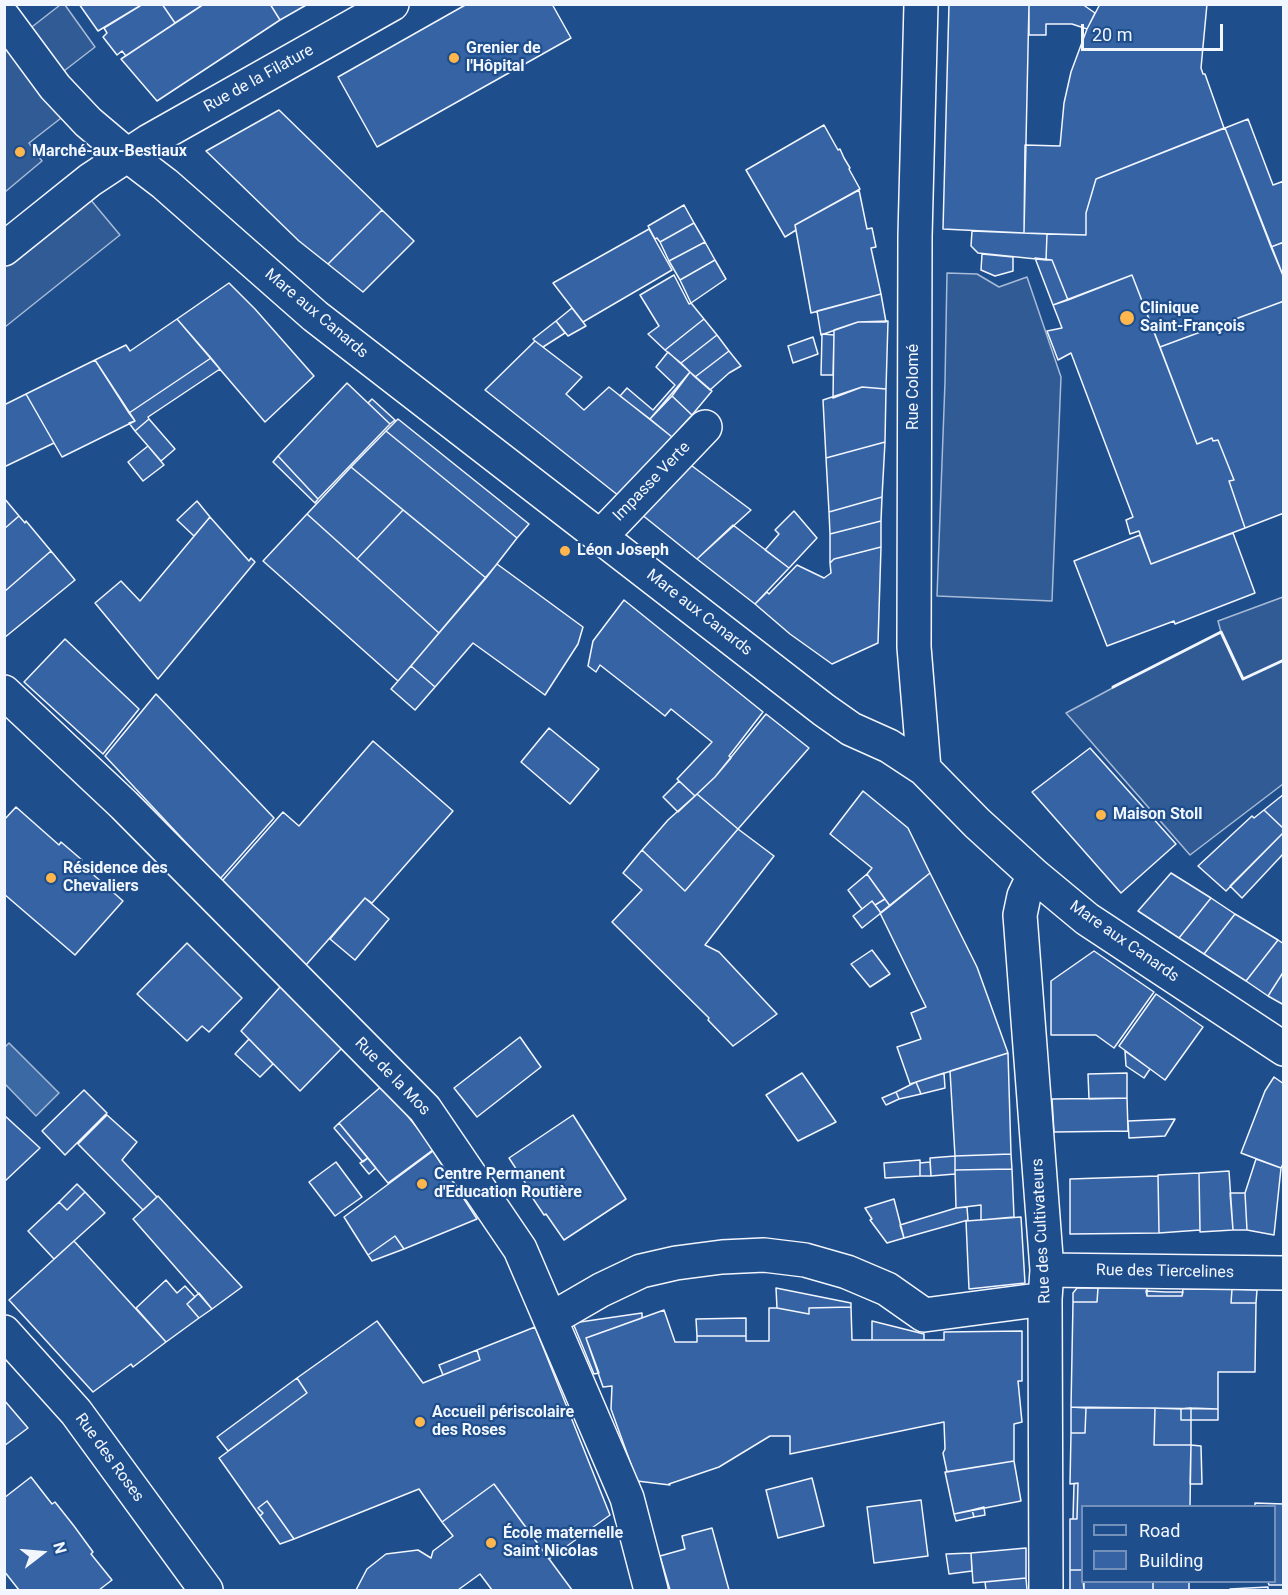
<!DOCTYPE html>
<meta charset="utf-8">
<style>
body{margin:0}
#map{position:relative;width:1288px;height:1595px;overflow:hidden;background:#1f4e8c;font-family:Roboto,sans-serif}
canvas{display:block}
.frame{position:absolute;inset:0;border:6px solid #f2f6ff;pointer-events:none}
.legend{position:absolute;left:1081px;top:1505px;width:195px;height:78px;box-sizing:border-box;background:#1f4e8c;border:2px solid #7391ba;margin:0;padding:8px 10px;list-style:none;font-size:18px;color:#f2f6ff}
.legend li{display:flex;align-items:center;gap:12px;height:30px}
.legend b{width:30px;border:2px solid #7391ba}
.north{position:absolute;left:12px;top:1523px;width:60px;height:60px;-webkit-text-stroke:4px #1f4e8c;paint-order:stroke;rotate:74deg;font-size:16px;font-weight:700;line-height:24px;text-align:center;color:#f2f6ff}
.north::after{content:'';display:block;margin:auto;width:21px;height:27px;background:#f2f6ff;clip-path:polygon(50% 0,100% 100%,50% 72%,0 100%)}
.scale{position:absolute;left:1081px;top:24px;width:142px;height:27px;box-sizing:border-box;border:3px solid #f2f6ff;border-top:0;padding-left:8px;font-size:18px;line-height:21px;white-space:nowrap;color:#f2f6ff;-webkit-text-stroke:4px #1f4e8c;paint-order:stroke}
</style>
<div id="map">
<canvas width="1288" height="1595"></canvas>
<div class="frame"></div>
<ul class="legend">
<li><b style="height:8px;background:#1f4e8c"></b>Road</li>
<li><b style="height:16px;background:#3563a3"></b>Building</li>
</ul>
<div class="north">N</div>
<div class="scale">20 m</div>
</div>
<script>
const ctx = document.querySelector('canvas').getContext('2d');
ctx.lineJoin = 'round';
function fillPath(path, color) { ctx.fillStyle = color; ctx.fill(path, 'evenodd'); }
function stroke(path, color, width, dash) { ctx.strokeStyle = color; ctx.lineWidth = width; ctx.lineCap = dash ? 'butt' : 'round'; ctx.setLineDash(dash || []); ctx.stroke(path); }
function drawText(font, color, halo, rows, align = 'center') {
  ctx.font = font + ' Roboto,sans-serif'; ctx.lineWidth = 4.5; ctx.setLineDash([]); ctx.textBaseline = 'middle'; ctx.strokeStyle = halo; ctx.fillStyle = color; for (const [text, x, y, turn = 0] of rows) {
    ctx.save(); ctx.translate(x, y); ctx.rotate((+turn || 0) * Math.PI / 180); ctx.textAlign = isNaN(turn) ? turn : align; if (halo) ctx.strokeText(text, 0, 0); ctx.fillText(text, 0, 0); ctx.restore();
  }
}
const parking = new Path2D(`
 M60,5H65L95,47L51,81L74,108L29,143L42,161L5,192L4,18L19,37Z
 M80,187L120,235L5,327V249Z
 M947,273L977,274L999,287L1027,277L1061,377L1052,601L937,596L945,382Z
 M1283,597V784L1190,855L1066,713L1133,677L1221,632L1218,621Z`);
fillPath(parking, '#305b95');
stroke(parking, '#a8bbd7', 1.5);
const water = new Path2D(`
 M9,1043L59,1093L36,1116L5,1084V1047Z`);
fillPath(water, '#3b69a3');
stroke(water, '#a8bbd7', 1.5);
const building = new Path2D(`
 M79,4H143L98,31Z
 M143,4H162L175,23L126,56L122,51L117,55L103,37L107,33L104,28Z
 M162,4H204L175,23Z
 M204,4H270L280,20L157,101L121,59Z
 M270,4H308L280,20Z
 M467,4H552L571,38L377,147L338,77Z
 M949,4H1029L1024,233L943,229Z
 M1029,4H1082L1095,13L1087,29L1072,24H1046V35H1029Z
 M1100,4H1207L1201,68L1203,74H1205L1224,128L1096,179L1086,213V235L1024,233L1025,145L1060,146L1064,103L1071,72L1087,29Z
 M279,110L382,210L328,264L299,241L206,151Z
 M1248,119L1273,185L1284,181V242L1271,247L1225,128Z
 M824,125L838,150L840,149L844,158L850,168L849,169L860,189L795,225L796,230L785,237L746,170Z
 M1225,128L1284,278V301L1160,347L1132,275L1068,300L1052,260H1046L1047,234L1086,235V213L1096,179Z
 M859,190L867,229L872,228L876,247L871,248L881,294L811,313L795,225Z
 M684,205L694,223L660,242L657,238L655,239L648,226Z
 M382,210L414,241L363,292L328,264Z
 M694,223L705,242L669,261L660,242Z
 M649,229L672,270L583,322L553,283Z
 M972,231L1047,234L1046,260L978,253L971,246Z
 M705,242L715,260L680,280L669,261Z
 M1284,242V278L1271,247Z
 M982,254L1013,257V271L995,276L981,270Z
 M1035,258L1052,260L1068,300L1053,305Z
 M715,260L726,279L691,303L680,280Z
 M674,275L689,304L691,303L704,319L665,350L648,334L659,326L640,295Z
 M1132,275L1197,444L1212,438L1213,441L1218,440L1234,480L1229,481L1245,528L1151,564L1139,531L1130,534L1126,520L1133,517L1071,353L1058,360L1047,331L1062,328L1053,305Z
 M229,283L255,309L314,376L265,422L177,319Z
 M881,294L886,322H858L821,335L817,311Z
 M1284,301V513L1245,528L1229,481L1234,480L1218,440L1213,441L1212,438L1197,444L1160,347Z
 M572,308L586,326L568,336L556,321Z
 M177,319L211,358L129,413L95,360L126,345L130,351Z
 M704,319L717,335L681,363L665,350Z
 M556,321L565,333L543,347L535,341L533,339Z
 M888,321L886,389L862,387L833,398L834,330L858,322Z
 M822,334L834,335L833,375H821Z
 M717,335L729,351L695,377L681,363Z
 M813,337L818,354L793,363L788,346Z
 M535,341L582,377L566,394L584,410L609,387L672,437L619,496L485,390Z
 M729,351L741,366L729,373L710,390L695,377Z
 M668,352L690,372L650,419L620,396L627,388L653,410L675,385L656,367Z
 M211,358L220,369L148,417L149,419L135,431L129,423L135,421L129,413Z
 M95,360L135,421L62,457L26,394Z
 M690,372L712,391L692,415L672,396Z
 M347,383L390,424L318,499L278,456Z
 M862,387L886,389L885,442L826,458L823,400Z
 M26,394L54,443L4,467V405Z
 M672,396L692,415L672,437L650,419Z
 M372,399L395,420L390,424L368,403Z
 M149,419L175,449L161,461L135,431Z
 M398,419L529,524L517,538L386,431Z
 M386,431L517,538L486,578L351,467Z
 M885,442L882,497L829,512L826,458Z
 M148,446L164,465L143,481L128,462Z
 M278,456L318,499L315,503L273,462Z
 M684,460L751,510L697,559L636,510Z
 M351,467L403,510L357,559L307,514Z
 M882,497L881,521L830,534L829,512Z
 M4,498L19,516L4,529Z
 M197,501L210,517L194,536L177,520Z
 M403,510L486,578L439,633L357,559Z
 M794,511L817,538L789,568L765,550L779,534L775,530Z
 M307,514L439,633L398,681L263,561Z
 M19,516L25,523L26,521L51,551L4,592V529Z
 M210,517L249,561L251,558L255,562L158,679L95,603L121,581L140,601Z
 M881,521V547L834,559L830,563V534Z
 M733,525L789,568L755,604L697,559Z
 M1233,533L1255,593L1175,624L1174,621L1107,646L1074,561L1140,535L1151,564Z
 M881,547L878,643L832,664L790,634L755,604L767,592L769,594L797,565L824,578L831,573L830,563L834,559Z
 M51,551L75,580L4,638V592Z
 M497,564L583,627L578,644L545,695L473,643L435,687L411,666Z
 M624,600L763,712L729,756L731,758L715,777L695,796L677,779L712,742L671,709L665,716L600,665L596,672L588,666L593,641Z
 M65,639L139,709L103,754L24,682Z
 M411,666L435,687L415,710L391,689Z
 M156,694L274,818L220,879L105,756Z
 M766,714L809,748L738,829L697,794L715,777Z
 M549,728L599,769L570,804L521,762Z
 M373,741L453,811L372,903L365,898L306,965L222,881L283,812L299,826Z
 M1090,748L1176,844L1121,893L1032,792Z
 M679,781L695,796L678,812L663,797Z
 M863,791L908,828L930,873L890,906L867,874L872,868L830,834Z
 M697,794L738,829L685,891L642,850L668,820Z
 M1284,794V829L1264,810Z
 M16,807L59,845L61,842L82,860L79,862L123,901L75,955L4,894V820Z
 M1264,810L1284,829V832L1226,891L1198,866L1252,816L1254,818Z
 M738,829L774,856L705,945L719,952L777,1014L733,1046L708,1020L709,1018L612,922L642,890L623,873L642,850L685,891Z
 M1284,832V853L1242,898L1230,886Z
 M930,873L977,967L1008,1053L910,1084L897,1047L921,1039L911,1013L926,1007L880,913Z
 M1171,873L1211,898L1179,938L1138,911Z
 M867,874L885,899L875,905L872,901L862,909L848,890Z
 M365,898L389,919L355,960L330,939Z
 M1211,898L1235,914L1204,954L1179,938Z
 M885,899L890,906L881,913L875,905Z
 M872,901L881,913L862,928L853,916Z
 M1235,914L1278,940L1246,981L1204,954Z
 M1278,940L1284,944V971L1268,996L1246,981Z
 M187,943L242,998L209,1032L202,1026L187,1041L137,994Z
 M872,950L890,974L870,987L851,964Z
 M1094,951L1154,992L1114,1048L1096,1035H1051V981Z
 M1284,971V1005L1268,996Z
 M281,986L343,1047L300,1091L241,1031Z
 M1156,994L1203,1027L1165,1080L1119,1046Z
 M520,1037L541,1067L477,1117L454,1088Z
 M249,1039L273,1064L260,1077L235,1054Z
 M1125,1051L1150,1069L1144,1078L1126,1066Z
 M1008,1053L1011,1154L955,1156L950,1071Z
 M802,1073L836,1122L798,1141L766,1095Z
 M944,1073L945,1088L921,1094L916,1082Z
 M1127,1073V1098L1089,1099L1088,1074Z
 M1274,1077L1284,1084V1162L1281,1168L1241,1153L1265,1091Z
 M916,1082L921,1094L899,1099L896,1092Z
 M383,1085L434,1149L388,1183L339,1123Z
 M84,1090L107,1113L65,1155L42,1131Z
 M896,1092L899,1099L886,1105L882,1098Z
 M1127,1098L1128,1131L1054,1132L1052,1099Z
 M4,1115L40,1148L4,1182Z
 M107,1115L137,1142L122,1160L157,1197L143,1210L78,1144Z
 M573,1115L626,1199L564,1240L546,1214L544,1215L524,1185L526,1184L509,1158Z
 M1175,1119L1165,1136L1129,1138L1128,1121Z
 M339,1123L368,1158L363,1162L334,1128Z
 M433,1151L477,1219L404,1249L395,1236L368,1255L344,1217Z
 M1011,1154L1012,1169L955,1170V1156Z
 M955,1156V1174L931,1176L930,1158Z
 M368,1158L376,1168L369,1174L360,1163Z
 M1256,1159L1281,1168L1274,1235L1247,1230L1245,1193Z
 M920,1160V1176L885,1178L884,1163Z
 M336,1162L362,1197L335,1216L309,1182Z
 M930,1162L931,1176H920V1163Z
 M1012,1169L1014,1217L981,1220V1205L956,1208L955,1170Z
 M1229,1171L1233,1230L1200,1232L1199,1173Z
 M1199,1173L1200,1230L1159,1233L1158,1175Z
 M1158,1176L1159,1233L1070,1234V1179Z
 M77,1184L85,1192L67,1210L59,1202Z
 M85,1192L105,1213L54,1259L28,1231L59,1202L67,1210Z
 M1230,1193H1245L1247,1230H1233Z
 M158,1196L242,1287L212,1309L133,1219Z
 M894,1199L904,1238L887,1243L870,1220L872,1219L865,1208Z
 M967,1207L968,1220L904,1238L900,1225L956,1208Z
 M1021,1217L1025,1283L969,1289L966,1221Z
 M395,1236L404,1249L372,1261L368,1255Z
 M74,1241L166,1342L133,1367L131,1364L93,1392L9,1300Z
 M166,1280L177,1293L185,1286L195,1297L187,1304L199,1318L166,1342L136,1308Z
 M776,1288L851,1303V1307L809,1308V1314L777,1308Z
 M1077,1288H1098L1097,1302H1073V1293Z
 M1098,1288H1147V1296H1182L1183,1289H1232L1231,1303H1256L1255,1372H1218V1409L1071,1407L1073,1302H1097Z
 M1232,1289L1257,1290L1256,1303H1231Z
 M1146,1291L1166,1292H1183L1182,1296H1147Z
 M199,1293L212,1309L199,1318L187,1304Z
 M851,1307L852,1340H944V1332L1022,1331V1381H1018L1022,1422L1014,1424V1461L947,1472L943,1453L945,1449L944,1422L790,1454V1436H770L719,1467L669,1484L670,1485L637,1481L611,1409L612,1386L603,1387L586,1338L664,1310L675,1342H697V1336H746V1341H769V1308H777L809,1314V1308Z
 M642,1313V1318L586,1338L599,1373L594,1374L573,1323Z
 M746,1318V1336H697L696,1319Z
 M377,1321L423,1383L480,1360L477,1350L535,1327L610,1515L549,1559L494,1484L442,1522L419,1489L294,1539L267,1501L258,1508L263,1513L260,1516L219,1458L307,1393L297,1378Z
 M872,1321L924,1334V1340H872Z
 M477,1350L480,1360L443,1375L439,1365Z
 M297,1378L307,1393L228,1451L217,1437Z
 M4,1400L28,1428L4,1446Z
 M1071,1407L1086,1408L1085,1433H1071Z
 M1086,1408H1155L1154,1445H1191L1190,1506H1082V1570H1070V1519H1077L1078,1483L1070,1484L1071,1433H1085Z
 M1155,1408L1181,1409V1420H1191V1445H1154Z
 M1191,1408L1218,1409V1420H1191Z
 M1191,1408V1420H1181V1409Z
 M1191,1445L1201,1446L1202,1484H1190Z
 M1014,1461L1021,1501L954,1514L945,1472Z
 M31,1477L52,1504L55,1502L74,1526L93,1552L91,1554L112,1580L99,1590H19L4,1571V1498Z
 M812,1478L824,1526L778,1538L766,1490Z
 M1078,1483L1077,1519H1073L1074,1484Z
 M494,1484L572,1590H492L480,1574L458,1590H356L367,1569L386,1554L418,1550L431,1558L433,1551L453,1536L442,1522Z
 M921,1500L928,1556L874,1563L867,1507Z
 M267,1501L294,1539L280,1544L260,1516L263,1513L258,1508Z
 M1255,1503L1284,1504V1585H1269L1268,1582H1274V1506H1255Z
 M984,1507L985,1515L974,1517L972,1510Z
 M972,1510L974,1517L956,1521L954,1514Z
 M712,1528L729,1590H670L660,1556L685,1549L682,1536Z
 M1026,1548V1578L973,1583L971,1553Z
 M971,1553L972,1571L949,1574L946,1554Z
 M1070,1570H1082L1084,1590H1070Z
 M1026,1578L1027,1590H986L985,1582Z
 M1084,1582H1153V1590H1084Z
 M1153,1582H1189V1590H1153Z
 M1268,1587V1590H1230V1589Z`);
fillPath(building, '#3563a3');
stroke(building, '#f2f6ff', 1.5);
const minor = new Path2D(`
 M921,4L915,236L914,647L924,769
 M4,18L55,87L88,122L127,155L165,184L315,316L824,710L851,729L889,746L924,769L977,823L1034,875L1087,919L1284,1049
 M4,249L90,180L149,141L392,4
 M600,537L705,427
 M4,692L124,805L425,1109L520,1249L627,1498L651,1590
 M1034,875L1024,896L1020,915L1047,1270L1045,1299L1046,1590
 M1047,1270L1284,1273
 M551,1319L601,1290L641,1271L676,1263L722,1257L764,1255L805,1260L847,1272L887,1289L924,1315L1045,1299
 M4,1332L76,1412L206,1590`);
stroke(minor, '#f2f6ff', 36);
stroke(minor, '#1f4e8c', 33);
stroke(new Path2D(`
 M1113,687L1221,632L1243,679L1284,660`), '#f2f6ff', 3);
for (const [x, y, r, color] of [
 [454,58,6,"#ffb74d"],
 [20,152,6,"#ffb74d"],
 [1127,318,8,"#ffb74d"],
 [565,551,6,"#ffb74d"],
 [1101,815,6,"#ffb74d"],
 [51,878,6,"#ffb74d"],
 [422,1184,6,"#ffb74d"],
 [420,1422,6,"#ffb74d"],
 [491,1543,6,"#ffb74d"]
]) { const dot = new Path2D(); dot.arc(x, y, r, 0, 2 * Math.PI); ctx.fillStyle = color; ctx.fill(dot); stroke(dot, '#1f4e8c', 2); }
drawText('bold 16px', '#f2f6ff', '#1f4e8c', [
 ["Grenier de",466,49],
 ["l'Hôpital",466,67],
 ["Marché-aux-Bestiaux",32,152],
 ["Clinique",1140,309],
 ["Saint-François",1140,327],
 ["Léon Joseph",577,551],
 ["Maison Stoll",1113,815],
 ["Résidence des",63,869],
 ["Chevaliers",63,887],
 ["Centre Permanent",434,1175],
 ["d'Education Routière",434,1193],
 ["Accueil périscolaire",432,1413],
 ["des Roses",432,1431],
 ["École maternelle",503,1534],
 ["Saint Nicolas",503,1552]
], 'left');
drawText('16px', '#f2f6ff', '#1f4e8c', [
 ["Rue de la Filature",259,79,-29],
 ["Mare aux Canards",316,314,40],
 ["Rue Colomé",914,387,-90],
 ["Impasse Verte",652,482,-46],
 ["Mare aux Canards",699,613,38],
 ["Mare aux Canards",1124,942,35],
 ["Rue de la Mos",392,1077,46],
 ["Rue des Cultivateurs",1042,1231,-93],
 ["Rue des Tiercelines",1165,1272,1],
 ["Rue des Roses",109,1458,54]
]);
</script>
